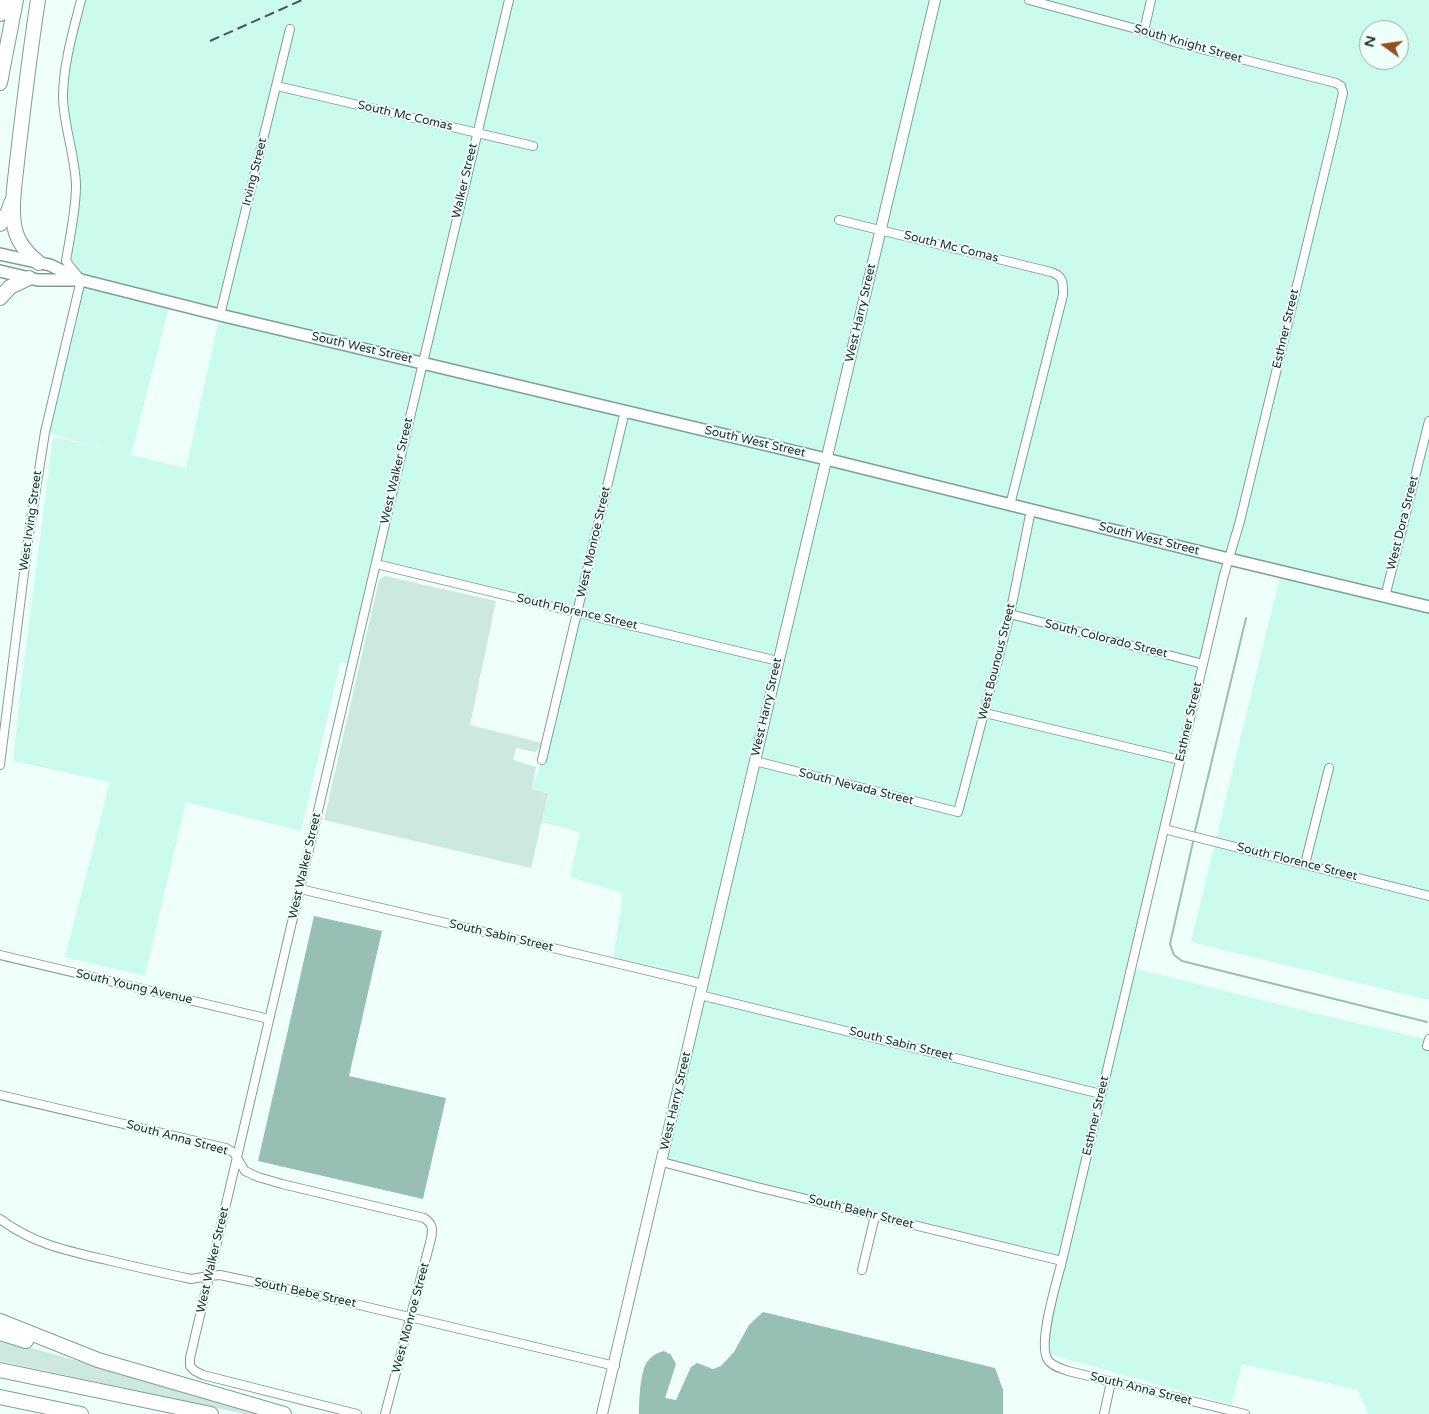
<!DOCTYPE html>
<style>
body{margin:0}
#map{position:relative;width:1429px;height:1414px;overflow:hidden;background:#effffa;font-family:"Varela Round",sans-serif}
canvas{display:block}
.north{position:absolute;left:1359px;top:20px;width:50px;height:50px;box-sizing:border-box;background:#effffa;border:1px solid #9caca7;border-radius:50%;rotate:284deg;font-size:14px;font-weight:700;line-height:20px;text-align:center;color:#202f2b}
.north::after{content:'';display:block;margin:auto;width:18px;height:22px;background:#944f25;clip-path:polygon(50% 0,100% 100%,50% 72%,0 100%)}
</style>
<div id="map">
<canvas width="1429" height="1414"></canvas>
<div class="north">N</div>
</div>
<script>
const ctx = document.querySelector('canvas').getContext('2d');
ctx.lineJoin = 'round';
function fillPath(path, color) { ctx.fillStyle = color; ctx.fill(path, 'evenodd'); }
function stroke(path, color, width, dash) { ctx.strokeStyle = color; ctx.lineWidth = width; ctx.lineCap = dash ? 'butt' : 'round'; ctx.setLineDash(dash || []); ctx.stroke(path); }
function drawText(font, color, halo, rows, align = 'center') {
  ctx.font = font + ' "Varela Round",sans-serif'; ctx.lineWidth = 4; ctx.setLineDash([]); ctx.textBaseline = 'middle'; ctx.strokeStyle = halo; ctx.fillStyle = color; for (const [text, x, y, turn = 0] of rows) {
    ctx.save(); ctx.translate(x, y); ctx.rotate((+turn || 0) * Math.PI / 180); ctx.textAlign = isNaN(turn) ? turn : align; if (halo) ctx.strokeText(text, 0, 0); ctx.fillText(text, 0, 0); ctx.restore();
  }
}
fillPath(new Path2D(`
 M82,0H1429V1000L1191,942L1281,572L1229,559L1132,968L1322,1015L1429,1040V1414H1368L1358,1390L1242,1364L1231,1405L1045,1353L1118,1029L1062,1261L662,1162L703,984L613,962L623,893L570,877L580,832L541,822L548,795L532,789L542,760L577,612L376,564L353,662L340,664L301,831L186,802L145,976L65,957L110,782L13,761L21,687L53,437L103,448L45,432L81,280L67,264L76,185L65,69ZM1369,30H1399V60H1369ZM170,303L220,315L186,468L131,455Z`), '#cafbec');
fillPath(new Path2D(`
 M385,576L496,601L470,725L542,743L536,752L516,748L513,760L536,767L532,789L548,794L531,868L324,820L379,580Z
 M0,1339L265,1414H244L0,1361Z`), '#cce8df');
fillPath(new Path2D(`
 M314,916L382,931L349,1076L446,1098L423,1199L258,1161Z
 M763,1312L995,1368L1003,1390V1414H639C639,1401 640,1373 647,1362C651,1356 657,1353 664,1351L671,1355L676,1364L665,1398L676,1400L691,1367L697,1363L713,1369L721,1366L734,1352L749,1325Z`), '#97bfb3');
stroke(new Path2D(`
 M1195,831L1246,618
 M1193,842L1170,944L1174,955L1182,961L1427,1022`), '#97bfb3', 2);
const minor = new Path2D(`
 M1029,0L1144,31L1174,42L1336,83L1341,86L1343,93L1334,133L1240,521L1224,575L1194,702L1062,1261C1057,1281 1037,1345 1048,1360C1053,1367 1061,1368 1068,1371L1245,1414
 M1144,31L1151,0
 M277,86L533,146
 M839,220L1051,272C1064,276 1063,283 1063,295L1010,505
 M220,315L290,29
 M376,564L778,661
 M1385,597L1429,421
 M1010,614L1203,664
 M985,713L1180,760
 M542,760L625,411
 M755,761L958,812L1010,614L1031,510
 M0,765L28,541L45,432L81,280L66,261C70,236 76,210 76,185C75,155 64,127 63,98C63,65 73,32 81,0
 M1164,829L1429,896
 M1305,864L1329,768
 M300,889L532,943L703,984
 M0,955L269,1019
 M700,995L1101,1094
 M1427,1046L1429,1039
 M0,1095L226,1148L234,1153L245,1171L258,1177L282,1184L424,1218C433,1224 433,1229 431,1239L385,1414
 M662,1162L757,1187L1062,1261
 M0,1219C33,1244 68,1251 107,1260C135,1267 163,1273 191,1279L209,1276L220,1275L239,1279L338,1300L615,1366
 M862,1270L875,1216
 M357,1414L203,1375L195,1371L190,1366V1358C298,905 400,452 509,0
 M1104,1414L1111,1382`);
const tertiary = new Path2D(`
 M602,1414L755,761L935,0`);
const secondary = new Path2D(`
 M0,254L50,265L81,280L220,315L826,459L1229,559L1429,607
 M0,271L38,280H77`);
const motorway = new Path2D(`
 M38,0C30,51 24,102 18,153C16,176 9,211 16,233C20,246 29,255 39,263
 M0,14L2,0
 M0,83L16,0
 M0,224L8,212L11,203
 M0,298L10,287L29,278
 M0,1321L98,1360L284,1414
 M0,1333L26,1341
 M0,1370L211,1414
 M0,1397L81,1414`);
stroke(minor, '#7ca096', 10);
stroke(tertiary, '#7ca096', 12);
stroke(secondary, '#7ca096', 14);
stroke(motorway, '#7ca096', 16);
stroke(minor, '#fff', 8);
stroke(tertiary, '#fff', 10);
stroke(secondary, '#fff', 11);
stroke(motorway, '#fff', 14);
stroke(new Path2D(`
 M210,41L302,0`), '#455550', 2, [10, 5]);
drawText('12px', '#202f2b', '#effffa', [
 ["South Knight Street",1188,44,16],
 ["South Mc Comas",405,116,13],
 ["Irving Street",255,172,-76],
 ["Walker Street",465,181,-77],
 ["South Mc Comas",951,247,14],
 ["West Harry Street",861,313,-77],
 ["Esthner Street",1286,329,-77],
 ["South West Street",362,348,13],
 ["South West Street",755,442,13],
 ["West Walker Street",397,471,-77],
 ["West Irving Street",31,521,-82],
 ["West Dora Street",1403,523,-76],
 ["South West Street",1149,539,14],
 ["West Monroe Street",594,542,-77],
 ["South Florence Street",577,612,13],
 ["South Colorado Street",1106,639,14],
 ["West Bounous Street",997,662,-76],
 ["West Harry Street",767,707,-77],
 ["Esthner Street",1189,722,-77],
 ["South Nevada Street",856,787,14],
 ["South Florence Street",1297,862,14],
 ["West Walker Street",305,866,-77],
 ["South Sabin Street",501,936,13],
 ["South Young Avenue",134,987,13],
 ["South Sabin Street",901,1044,14],
 ["West Harry Street",676,1101,-77],
 ["Esthner Street",1096,1116,-77],
 ["South Anna Street",177,1138,15],
 ["South Baehr Street",861,1212,14],
 ["West Walker Street",213,1260,-77],
 ["South Bebe Street",305,1293,12],
 ["West Monroe Street",411,1318,-75],
 ["South Anna Street",1141,1389,14]
]);
</script>
